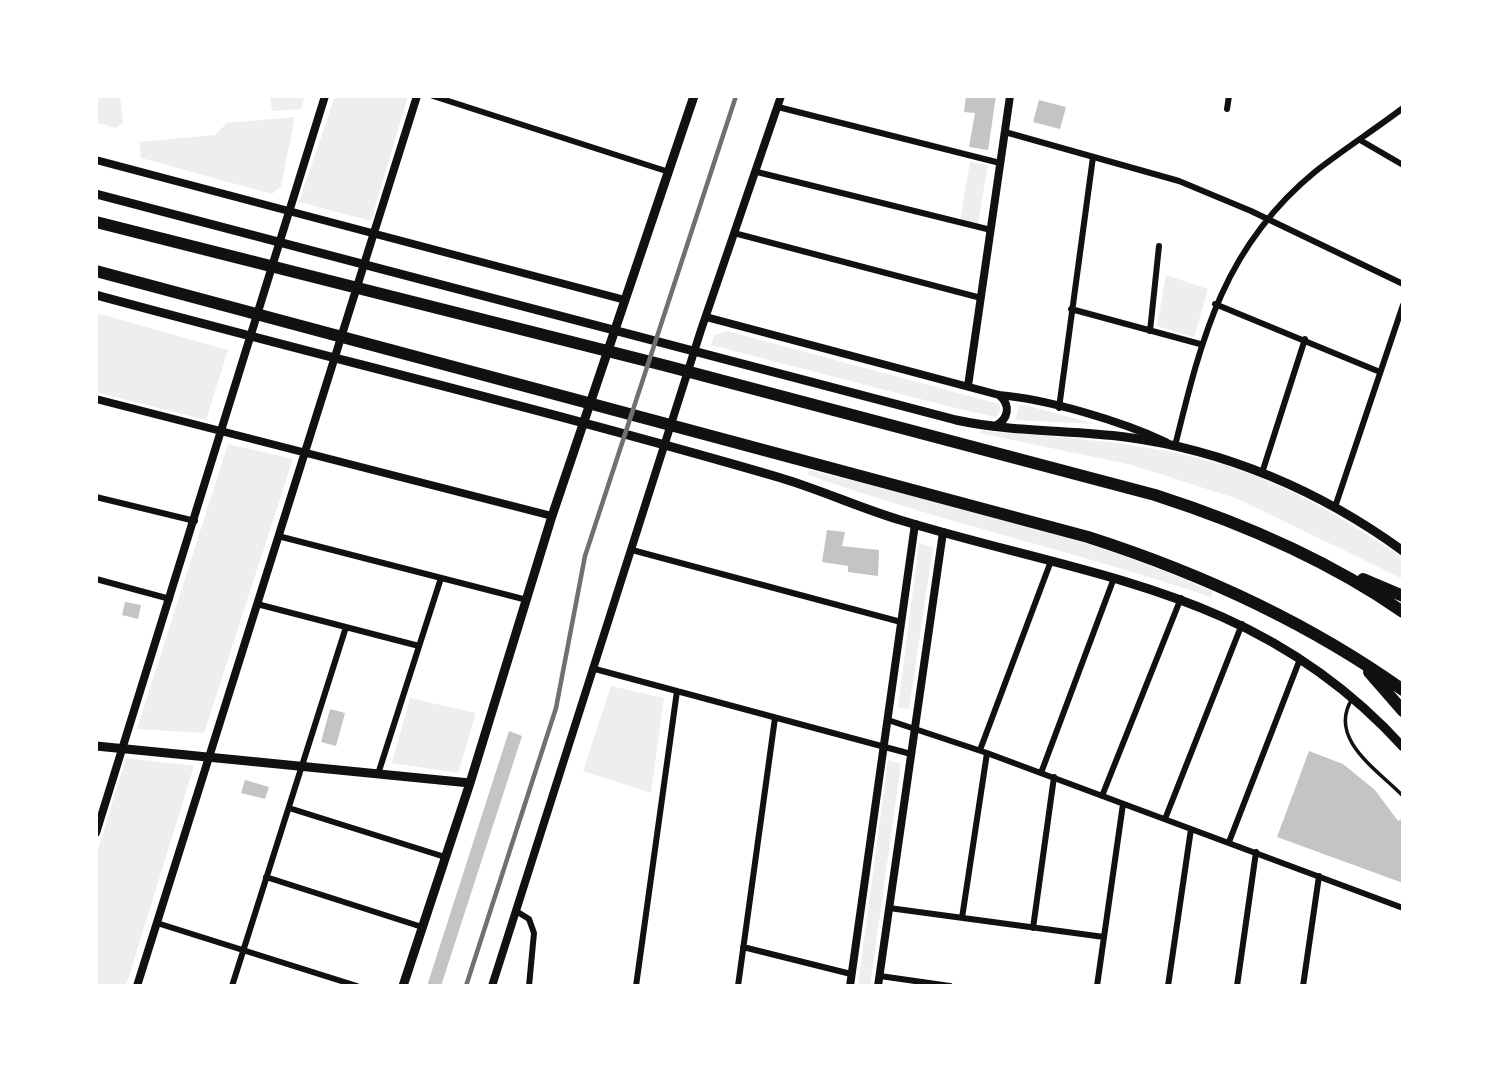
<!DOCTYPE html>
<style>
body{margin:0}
#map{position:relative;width:1499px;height:1082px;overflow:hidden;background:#fff;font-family:"Public Sans",sans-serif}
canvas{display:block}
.frame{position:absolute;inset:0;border:98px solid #fff;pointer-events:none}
</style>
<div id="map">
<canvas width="1499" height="1082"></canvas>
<div class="frame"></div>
</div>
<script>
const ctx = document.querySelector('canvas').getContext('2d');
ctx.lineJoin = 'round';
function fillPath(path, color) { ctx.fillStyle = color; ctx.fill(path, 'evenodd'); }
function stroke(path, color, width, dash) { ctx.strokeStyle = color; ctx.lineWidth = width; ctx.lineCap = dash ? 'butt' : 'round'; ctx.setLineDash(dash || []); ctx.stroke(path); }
fillPath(new Path2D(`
 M96,96H120L123,123L115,128L96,122Z
 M270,96H305L301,109L272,111Z
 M335,96H408L371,221L299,202Z
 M295,117L281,186L272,194L141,158L139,142L215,135L227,123Z
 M970,162L988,165L978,224L960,221Z
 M1166,275L1208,289L1194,337L1157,326Z
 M96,313L228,350L206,420L96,392Z
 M727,331L999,404L1001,410L996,417L955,408L711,345L714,335Z
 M1020,404L1096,424L1015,420Z
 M982,431C1063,437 1145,442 1224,465C1288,484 1347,521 1403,558V579L1238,499L1132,465L979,433Z
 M228,444L293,459L204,733L137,729Z
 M809,470C945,505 1085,533 1213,592L1211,597C1078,552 941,522 808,475Z
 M919,543L933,547L909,709L898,708Z
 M611,686L664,698L651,793L583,771Z
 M410,698L476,713L458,773L392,763Z
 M126,758L194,766L126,986H96V856Z
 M888,760L901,764L870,986H858Z`), '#eee');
fillPath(new Path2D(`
 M966,96H996L988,150L969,147L975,113L964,112Z
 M1039,100L1066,107L1060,129L1033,122Z
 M827,530L845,532L842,546L879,550L878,576L848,572V566L822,562Z
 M125,602L141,605L138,619L122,615Z
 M330,709L345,713L336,746L321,742Z
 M509,731L522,736L441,986H427Z
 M1309,751L1343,764L1375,790L1398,821L1403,818V883L1277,837Z
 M245,780L269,787L265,799L241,793Z`), '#c4c4c4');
stroke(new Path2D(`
 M1352,699C1327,739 1378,770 1403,796`), '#111', 3.5);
stroke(new Path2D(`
 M433,96L669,172
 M778,107L1000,163
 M1227,109L1229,96
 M1005,132L1179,181L1251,211L1403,284
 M1360,140L1403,165
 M757,172L991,230
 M734,233L981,298
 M1215,304L1380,372
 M1071,309L1200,344
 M1150,331L1159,246
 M1059,408L1093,157
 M1175,446C1202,336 1224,246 1316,171C1344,149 1374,130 1403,108
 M1262,473L1305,339
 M96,497L195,521
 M1335,507L1403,305
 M278,536L527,600
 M632,550L901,622
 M96,579L170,599
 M257,604L419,646
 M595,669L911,754
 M888,720L987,753L1403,908
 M980,750L1051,561
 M1041,773L1114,578
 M378,774L441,578
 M1102,796L1181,598
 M289,808L445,857
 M1165,819L1242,624
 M1229,842L1300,659
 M266,877L422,927
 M889,908L1104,937
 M516,911L529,919L534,933L529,986
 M962,918L987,753
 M157,923L357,986
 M1033,928L1054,777
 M743,947L851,974
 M880,976L950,986
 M232,986L346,627
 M636,986L677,691
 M738,986L775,718
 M1097,986L1123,804
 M1168,986L1191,829
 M1237,986L1256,852
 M1303,986L1319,876`), '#111', 6);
stroke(new Path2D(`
 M96,160L625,300
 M706,317L999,395C1047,399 1121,421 1166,442
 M968,386L1010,96
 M96,399L552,516
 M995,426C1009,419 1011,405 999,395
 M96,833L325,96
 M137,986L417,96
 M492,986L701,330L781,96
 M850,986L915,524
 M878,986L943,532`), '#111', 8);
stroke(new Path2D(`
 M96,194L956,420C1011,432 1069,430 1125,437C1225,450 1321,491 1403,551
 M96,295C324,357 555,412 781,478C821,490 860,508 900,520C1091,578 1260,589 1403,747
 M96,746L470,783
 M403,986L470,783L552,516L694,96`), '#111', 9);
stroke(new Path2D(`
 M96,222L667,366L1155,495C1242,523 1327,559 1403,612
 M96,271L1088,537C1200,573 1306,621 1403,690
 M1363,579L1403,596
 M1369,672L1403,711`), '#111', 12);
stroke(new Path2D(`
 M466,986L556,708L585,556L736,96`), '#707070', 4.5);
</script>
